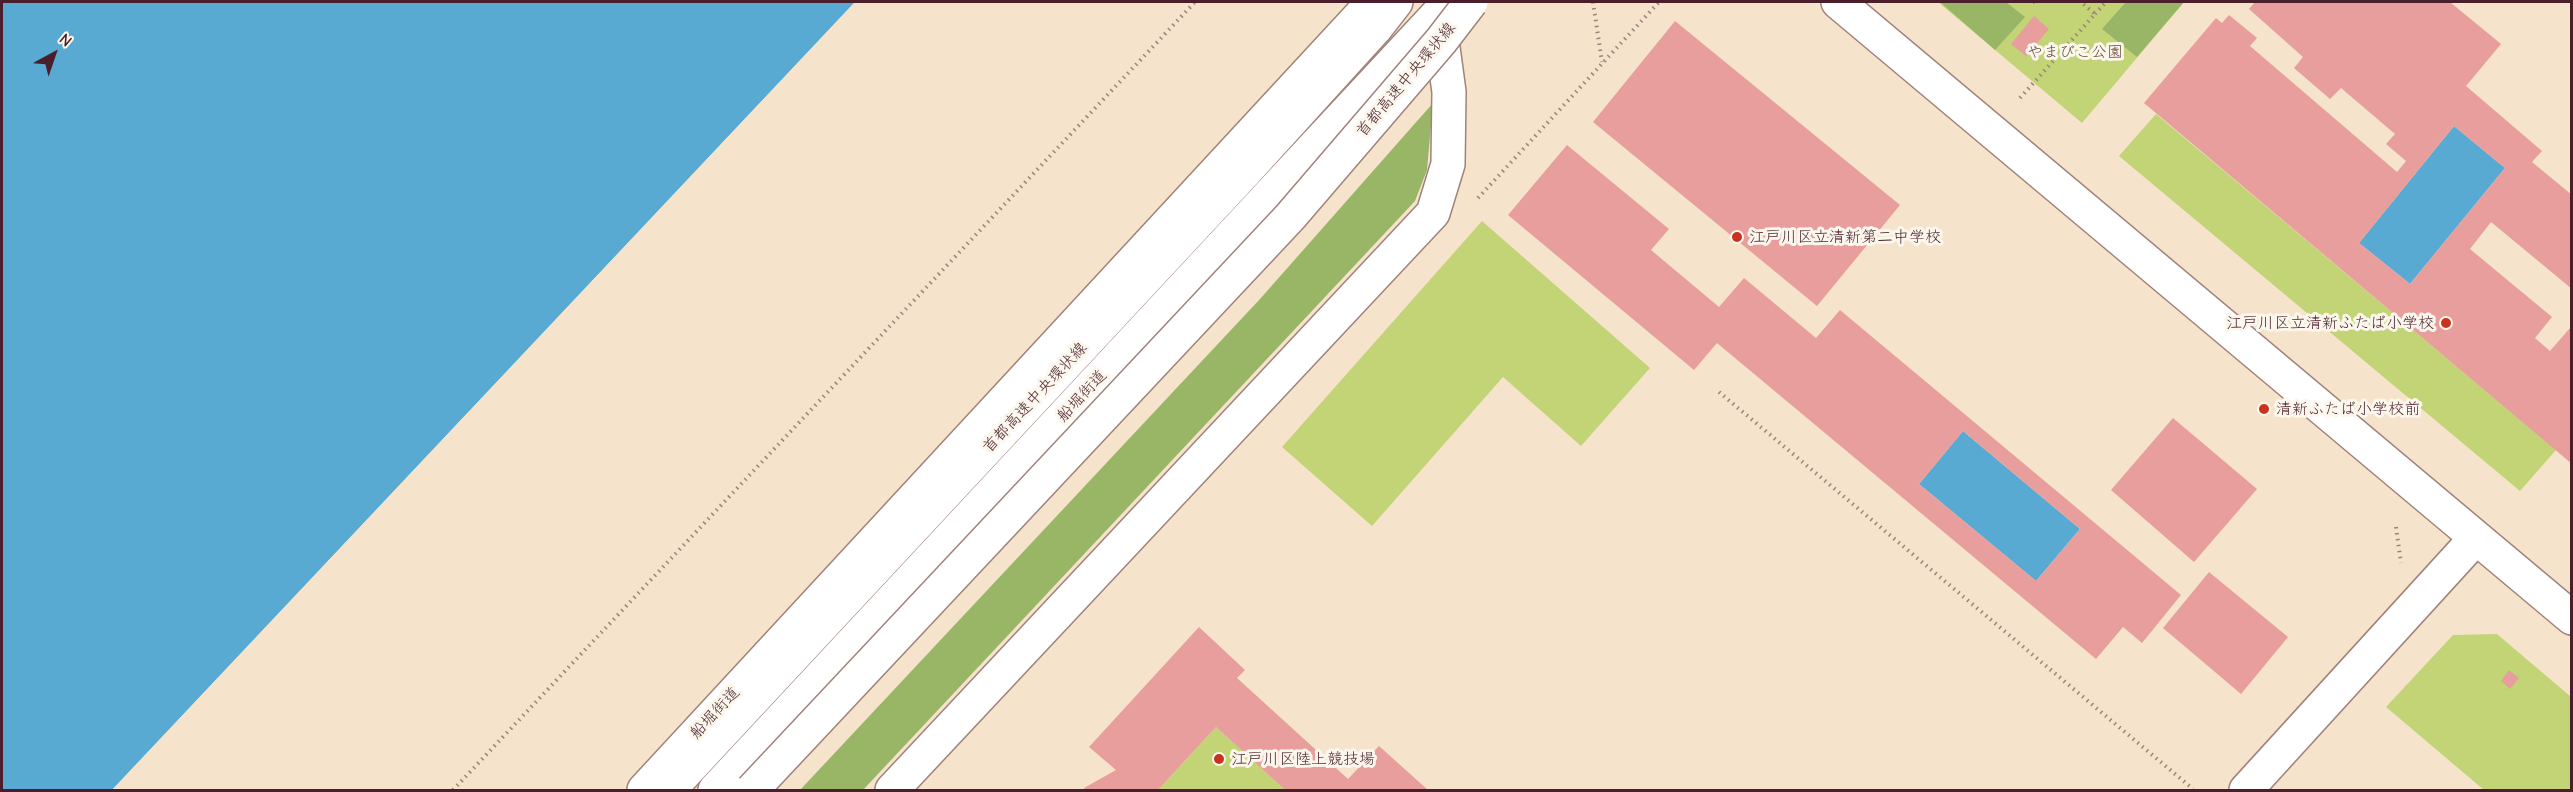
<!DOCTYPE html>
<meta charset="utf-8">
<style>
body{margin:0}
#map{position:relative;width:2573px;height:792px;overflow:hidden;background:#f5e4cb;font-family:"Comic Neue",sans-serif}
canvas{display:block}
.frame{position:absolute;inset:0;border:3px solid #4a1f2b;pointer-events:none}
.north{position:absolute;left:24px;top:24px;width:60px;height:60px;-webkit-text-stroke:4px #fbf7ec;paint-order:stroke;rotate:40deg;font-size:16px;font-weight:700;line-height:24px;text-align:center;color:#4a1f2b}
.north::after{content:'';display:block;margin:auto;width:21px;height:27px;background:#4a1f2b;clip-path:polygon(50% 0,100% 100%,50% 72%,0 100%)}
</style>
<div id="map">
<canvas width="2573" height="792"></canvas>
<div class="frame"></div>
<div class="north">N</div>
</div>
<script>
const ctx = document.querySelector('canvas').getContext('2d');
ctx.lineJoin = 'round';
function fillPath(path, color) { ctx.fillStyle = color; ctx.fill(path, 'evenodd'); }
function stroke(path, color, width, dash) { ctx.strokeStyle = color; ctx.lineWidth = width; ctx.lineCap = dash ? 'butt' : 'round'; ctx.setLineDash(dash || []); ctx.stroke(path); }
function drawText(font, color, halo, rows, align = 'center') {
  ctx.font = font + ' "Comic Neue","Klee One",sans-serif'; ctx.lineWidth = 6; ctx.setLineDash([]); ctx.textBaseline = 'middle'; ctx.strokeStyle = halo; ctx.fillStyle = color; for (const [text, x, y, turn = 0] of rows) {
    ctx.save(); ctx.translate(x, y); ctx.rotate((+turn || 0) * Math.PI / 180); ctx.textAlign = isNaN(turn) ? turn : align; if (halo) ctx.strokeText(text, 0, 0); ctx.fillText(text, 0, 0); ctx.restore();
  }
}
fillPath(new Path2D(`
 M1938,2H2184L2082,123Z
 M2156,114L2556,450L2520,491L2119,156Z
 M1482,221L1650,368L1581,446L1503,377L1372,526L1282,447Z
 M2497,634L2571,697V790H2484L2386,707L2453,635Z
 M1216,727L1285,790H1158Z`), '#c2d476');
fillPath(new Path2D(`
 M1940,2H2006L2025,17L1995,50Z
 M2126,2H2184L2137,57L2102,29Z
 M1433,103L1427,170L1415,201L863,790H800L1260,299Z`), '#99b667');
fillPath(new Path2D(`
 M2,2H855L112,790H2Z
 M2454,126L2505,168L2410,284L2359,243Z
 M1963,431L2080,529L2036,581L1919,484Z`), '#59aad3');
fillPath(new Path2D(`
 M855,2H858L116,790H112Z`), '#f5e4cb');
fillPath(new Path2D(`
 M2255,2H2450L2501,44L2466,86L2542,151L2532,162L2572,195V289L2491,222L2470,249L2552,317L2535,338L2550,351L2570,328L2572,329V464L2144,103L2216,18L2222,23L2229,15L2257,38L2250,46L2397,172L2406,161L2386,144L2395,134L2341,88L2330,99L2294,68L2303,57L2249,9ZM2454,126L2505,168L2410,284L2359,243Z
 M2034,16L2049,29L2026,56L2011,44Z
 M1675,21L1900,205L1817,306L1593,122Z
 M1567,145L1669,229L1651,250L1719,307L1744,278L1816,338L1840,310L2181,595L2142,643L2123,627L2096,659L1717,343L1694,370L1508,215ZM1963,431L2080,529L2036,581L1919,484Z
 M2173,418L2257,489L2194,562L2111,490Z
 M2209,572L2288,637L2241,694L2163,628Z
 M1199,627L1245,670L1237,678L1348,779L1379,746L1428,790H1285L1216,727L1158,790H1085L1084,788L1116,770L1089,747Z
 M2509,670L2519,678L2510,689L2501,681Z`), '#e79e9c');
const minor = new Path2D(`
 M1838,2L2572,618
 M892,790L1433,213L1448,164L1449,92L1439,18
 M2246,790L2475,539`);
const major = new Path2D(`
 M644,790L1373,2
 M715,790L1449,2`);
const highway = new Path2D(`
 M669,790L1245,172L1375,29L1396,2`);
stroke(minor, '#a0827b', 36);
stroke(major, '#a0827b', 36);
stroke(highway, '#a0827b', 36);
stroke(new Path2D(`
 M1593,2L1602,62
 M2033,2H2035
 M2095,14L2106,2
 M2020,98L2095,14L2081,2
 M1478,198L1659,2
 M1719,392L2193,789
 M2396,527L2401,563
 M453,790L1195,2`), '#a0827b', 4, [1.5, 4.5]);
stroke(minor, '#fff', 33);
stroke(major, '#fff', 33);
stroke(highway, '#fff', 33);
const highwayBridge = new Path2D(`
 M752,790L1290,217L1441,41L1471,2`);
stroke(highwayBridge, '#a0827b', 36, []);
stroke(highwayBridge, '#fff', 33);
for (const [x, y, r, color] of [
 [1737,237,6,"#c8321e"],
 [2446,323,6,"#c8321e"],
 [2264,409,6,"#c8321e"],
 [1219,759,6,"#c8321e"]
]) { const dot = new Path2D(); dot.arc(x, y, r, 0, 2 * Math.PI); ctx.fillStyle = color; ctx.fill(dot); stroke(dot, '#fbf7ec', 2); }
drawText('16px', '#684c3e', '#fbf7ec', [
 ["やまびこ公園",2075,52]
]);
drawText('16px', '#4a1f2b', '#fbf7ec', [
 ["首都高速中央環状線",1406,80,-50],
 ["船堀街道",1082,396,-47],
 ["首都高速中央環状線",1035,398,-47],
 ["船堀街道",715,713,-47]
]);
drawText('16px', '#4a1f2b', '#fbf7ec', [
 ["江戸川区立清新第二中学校",1749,237],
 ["江戸川区立清新ふたば小学校",2434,323,"right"],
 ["清新ふたば小学校前",2276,409],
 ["江戸川区陸上競技場",1231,759]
], 'left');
</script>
